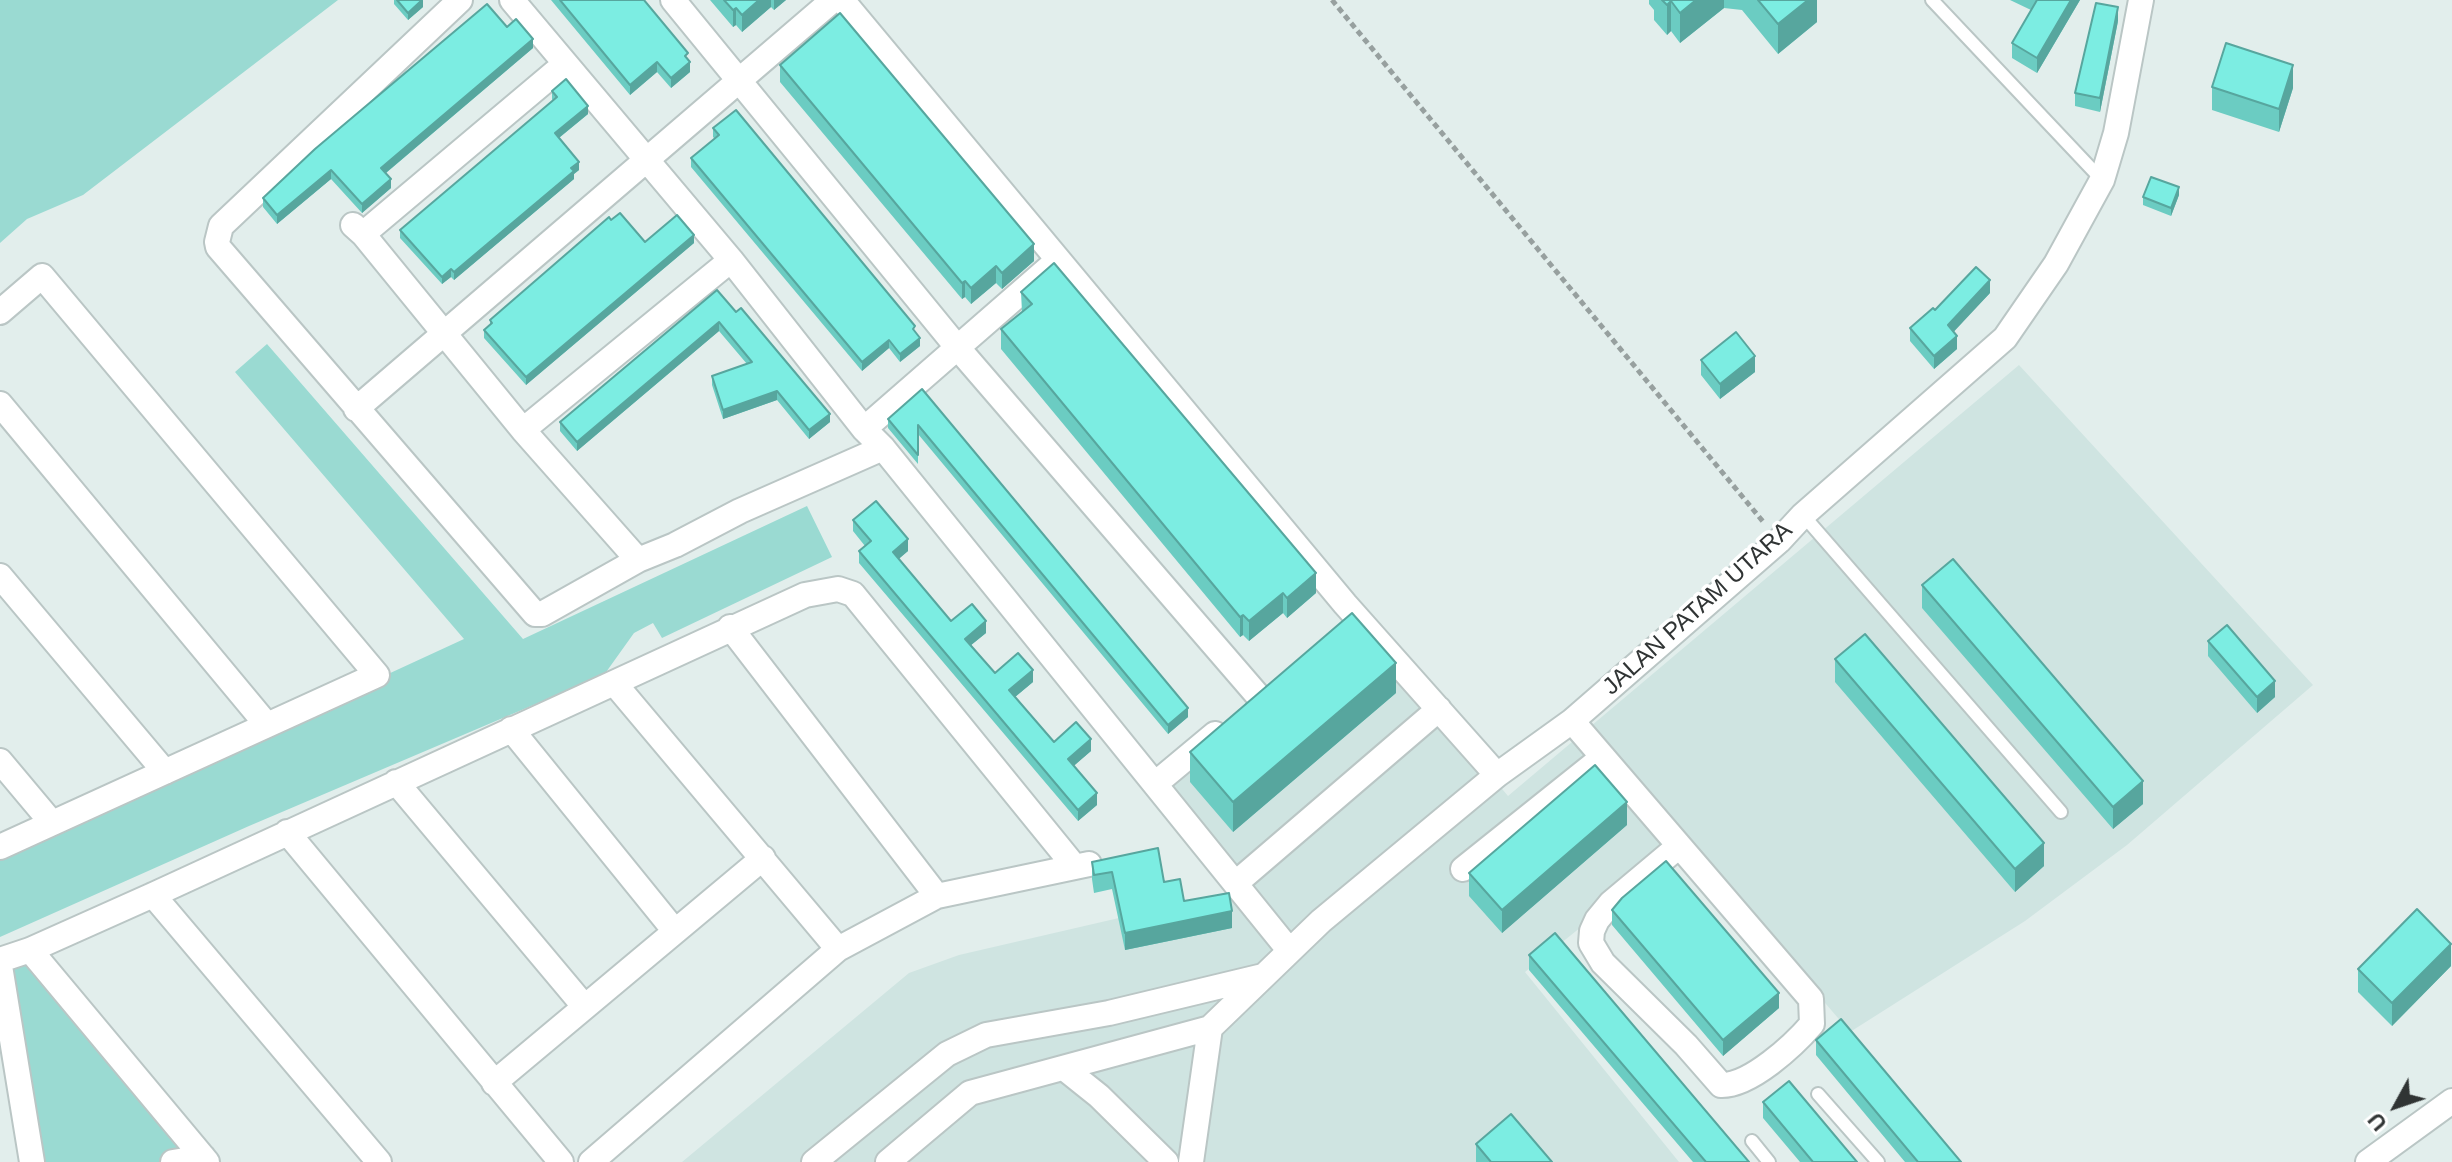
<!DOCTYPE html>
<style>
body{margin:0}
#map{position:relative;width:2452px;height:1162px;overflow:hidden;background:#e2eeec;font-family:Arial,sans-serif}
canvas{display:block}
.north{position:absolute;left:2356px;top:1066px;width:80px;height:80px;-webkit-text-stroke:6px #fff;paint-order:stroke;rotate:230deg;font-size:22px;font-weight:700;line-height:32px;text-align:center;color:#303434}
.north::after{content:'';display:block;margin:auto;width:28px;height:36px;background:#303434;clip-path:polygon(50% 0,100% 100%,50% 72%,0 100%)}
</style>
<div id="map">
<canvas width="2452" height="1162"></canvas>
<div class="north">U</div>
</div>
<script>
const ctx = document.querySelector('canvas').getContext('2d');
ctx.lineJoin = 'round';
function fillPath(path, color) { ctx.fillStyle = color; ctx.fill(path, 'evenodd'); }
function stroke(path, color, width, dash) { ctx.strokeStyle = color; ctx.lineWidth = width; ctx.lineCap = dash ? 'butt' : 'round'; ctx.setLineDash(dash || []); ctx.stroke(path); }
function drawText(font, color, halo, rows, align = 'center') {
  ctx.font = font + ' Arial,sans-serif'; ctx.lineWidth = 7; ctx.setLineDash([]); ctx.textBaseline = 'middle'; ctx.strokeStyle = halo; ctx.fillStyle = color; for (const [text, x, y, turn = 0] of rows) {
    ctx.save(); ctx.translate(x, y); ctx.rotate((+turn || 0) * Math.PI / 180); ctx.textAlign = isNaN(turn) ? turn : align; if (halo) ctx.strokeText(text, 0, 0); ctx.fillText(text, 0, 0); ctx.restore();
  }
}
fillPath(new Path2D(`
 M2019,365L2313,685L2127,845L2025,921L1850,1032L1687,842L1525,972L1679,1162H682L909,973L959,955L1240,890L1155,790L1359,619L1508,796Z`), '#cfe4e1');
fillPath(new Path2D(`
 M0,0H338L83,195L27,219L0,243Z
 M267,344L523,639L807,506L832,557L662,638L653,623L634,633L604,675L249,826L0,937V853L464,639L235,372Z
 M30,950L203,1157L173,1162H32L0,966Z`), '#9adad2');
const lane = new Path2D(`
 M1932,0L2102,180
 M1803,515L2061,812
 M1818,1094L1878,1162
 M1752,1141L1769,1162`);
const street = new Path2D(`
 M512,0L731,260L864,429L883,448L1289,950
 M673,0L957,347L1259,697
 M842,0L1345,604L1497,775
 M353,225L363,234L523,430L638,560L542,614H535L218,247L217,242L221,226L460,0
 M363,234L565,64
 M0,312L42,276L377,675L0,847
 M0,404L267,725
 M356,409L833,0
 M864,429L1050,267
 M523,430L731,260
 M638,560L675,545L740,511L883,448
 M0,576L165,772
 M730,627L937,896
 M615,684L838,949
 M1572,721L1811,999L1812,1024C1794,1045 1750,1086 1721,1085L1686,1045L1603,963L1591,943L1592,931L1597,920L1611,903L1679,846
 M511,729L674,930
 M0,761L52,823
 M396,782L584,1006
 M1155,784L1215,734
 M287,832L561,1162
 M1463,869L1603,757
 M1236,883L1439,709
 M153,895L379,1162
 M30,950L207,1162
 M0,960L30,950L153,895L805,595L838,589L853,594L1075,867
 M0,966L32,1162
 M1064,1068L1099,1096L1166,1162
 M494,1083L763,858
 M173,1162L203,1157
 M591,1162L838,949L937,896L1089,864
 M814,1162L947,1054L986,1035L1109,1013L1263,976
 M888,1162L970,1093L1210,1028
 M1191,1162L1210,1028L1321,921L1497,775L1572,721L1779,541L1803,515L2005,338L2056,264L2102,180L2116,133L2141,0
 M2368,1162L2452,1101`);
stroke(lane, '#bac6c5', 16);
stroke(street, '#bac6c5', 28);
stroke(new Path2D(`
 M1332,0L1765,524`), '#97a09f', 5, [6, 4]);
stroke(lane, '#fff', 12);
stroke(street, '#fff', 24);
fillPath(new Path2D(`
 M394,0H423V7L408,20L394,4Z
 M551,0H644L688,59L690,72L671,88L657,72L630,95Z
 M710,0H786L774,10L771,7L742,32L736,25L733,27Z
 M1649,0H1817V22L1778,54L1742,10L1724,8L1680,43L1671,31L1667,35L1654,20V10L1649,4Z
 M2010,0H2080L2037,73L2012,58V43L2031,10Z
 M2118,21L2100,112L2075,106V93Z
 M507,27L533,48L386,173L391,188L362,213L331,179L277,224L263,207V198Z
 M780,65L1034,261L1002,289L996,283L971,304L965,297L962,299L780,82Z
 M2212,87L2293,88L2279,132L2212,110Z
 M552,91L588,114L559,138L579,170L574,174V179L454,280L451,277L442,284L400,238V230L553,101L552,99Z
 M713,128L915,332L920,346L900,362L889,348L862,371L691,167V158L715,139L713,137Z
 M2179,195L2171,216L2143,205V197Z
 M611,220L645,242L694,243L526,385L484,338V330L490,325V320Z
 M717,290L830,422L809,439L777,400L723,419L712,385V376L747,364L719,331L577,451L560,431V422Z
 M1021,292L1316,593L1287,618L1283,613L1249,641L1243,635L1240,637L1001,349V329L1022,312Z
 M1990,293L1953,331L1957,349L1934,369L1910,341V328L1935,310Z
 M1701,360L1755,372L1720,399L1701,375Z
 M922,389L1188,717L1168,734L918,434V464L888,428V419Z
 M853,520L908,551L898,559L951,621L986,633L971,645L995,673L1033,682L1015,697L1054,742L1091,751L1073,766L1097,805L1078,821L859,563V551L865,546L853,531Z
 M1922,585L2143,804L2113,829L1922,608Z
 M2208,641L2275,697L2257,713L2208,656Z
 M1835,659L2044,866L2015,892L1835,682Z
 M1396,693L1233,832L1190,782V752Z
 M1627,825L1502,933L1469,896V873Z
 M1092,862L1164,882L1184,901L1232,928L1125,950L1112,889L1094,893L1092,879Z
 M1612,910L1779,1008L1723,1056L1612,925Z
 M1529,955L1749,1162H1693L1529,970Z
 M2451,966L2392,1026L2358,992V969Z
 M1816,1040L1961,1162H1905L1816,1055Z
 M1763,1102L1857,1162H1800L1763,1118Z
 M1476,1144L1552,1162H1476Z`), '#6bccc2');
fillPath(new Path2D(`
 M423,0V7L408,20V13Z
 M759,0H771V7L742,32V15Z
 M774,0H786L774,10Z
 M1696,0H1724V8L1680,43V13Z
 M1808,0H1817V22L1778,54V24Z
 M2071,0H2080L2037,73V58Z
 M1671,1V31L1667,35V5Z
 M2118,7V21L2100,112V98Z
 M736,8V25L733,27V10Z
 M533,39V48L381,177V168Z
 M657,62V72L630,95V85Z
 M690,62V72L671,88V78Z
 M2293,65V88L2279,132V109Z
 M588,106V114L555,141V133Z
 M579,162V170L574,174V179L454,280V272Z
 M331,170V179L277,224V215Z
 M391,179V188L362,213V204Z
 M2179,187V195L2171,216V208Z
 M694,235V243L526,385V377Z
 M1034,244V261L1002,289V273Z
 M996,266V283L971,304V288Z
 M451,269V277L442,284V277Z
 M1990,280V293L1948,338V325Z
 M965,281V297L962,299V283Z
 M719,322V331L577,451V442Z
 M1957,336V349L1934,369V356Z
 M920,338V346L900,362V354Z
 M889,340V348L862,371V362Z
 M1755,356V372L1720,399V384Z
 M777,391V400L723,419V410Z
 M830,414V422L809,439V430Z
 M908,539V551L893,564V552Z
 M1316,573V593L1287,618V598Z
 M1283,593V613L1249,641V621Z
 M1243,615V635L1240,637V617Z
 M986,621V633L965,650V639Z
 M1396,663V693L1233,832V802Z
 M1033,670V682L1009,702V690Z
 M2275,681V697L2257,713V697Z
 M1188,708V717L1168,734V725Z
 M1091,739V751L1068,771V759Z
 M2143,781V804L2113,829V807Z
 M1097,793V805L1078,821V810Z
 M1627,802V825L1502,933V910Z
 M2044,843V866L2015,892V869Z
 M1232,911V928L1125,950V933Z
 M2451,944V966L2392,1026V1003Z
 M1779,993V1008L1723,1056V1040Z`), '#57a69e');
const building = new Path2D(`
 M397,0H422L408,13Z
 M560,0H644L688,53L685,56L690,62L671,78L657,62L630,85Z
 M724,0H759L742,15L736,8L733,10Z
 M1662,0H1696L1680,13L1671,1L1667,5Z
 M1758,0H1808L1778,24Z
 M2037,0H2071L2037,58L2012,43Z
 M2096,3L2118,7L2100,98L2075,93Z
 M487,4L507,27L516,19L533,39L381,168L391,179L362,204L331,170L277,215L263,198L315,149Z
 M840,13L1034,244L1002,273L996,266L971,288L965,281L962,283L780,65Z
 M2226,43L2293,65L2279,109L2212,87Z
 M566,79L588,106L555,133L579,162L571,168L574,171L454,272L451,269L442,277L400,230L557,97L552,91Z
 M736,110L915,326L913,329L920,338L900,354L889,340L862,362L691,158L719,135L713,128Z
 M2151,177L2179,187L2171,208L2143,197Z
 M620,213L645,242L677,215L694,235L526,377L484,330L492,323L490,320L609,217L611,220Z
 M1054,263L1316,573L1287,598L1283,593L1249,621L1243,615L1240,617L1001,329L1032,304L1021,292Z
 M1976,267L1990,280L1948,325L1957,336L1934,356L1910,328L1933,308L1935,310Z
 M717,290L736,312L741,308L830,414L809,430L777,391L723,410L712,376L752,362L719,322L577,442L560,422Z
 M1736,332L1755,356L1720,384L1701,360Z
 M922,389L1188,708L1168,725L918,425V455L888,419Z
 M876,501L908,539L893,552L951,621L972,604L986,621L965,639L995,673L1018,653L1033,670L1009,690L1054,742L1076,722L1091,739L1068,759L1097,793L1078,810L859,551L871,541L853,520Z
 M1953,559L2143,781L2113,807L1922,585Z
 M1352,613L1396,663L1233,802L1190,752Z
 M2227,625L2275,681L2257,697L2208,641Z
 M1865,634L2044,843L2015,869L1835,659Z
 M1595,765L1627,802L1502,910L1469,873Z
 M1158,848L1164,882L1180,879L1184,901L1229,893L1232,911L1125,933L1112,872L1094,875L1092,862Z
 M1666,861L1779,993L1723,1040L1612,910L1622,898Z
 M2417,909L2451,944L2392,1003L2358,969Z
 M1555,933L1749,1162H1706L1529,955Z
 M1841,1019L1961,1162H1918L1816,1040Z
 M1789,1081L1857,1162H1813L1763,1102Z
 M1511,1114L1552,1162H1491L1476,1144Z`);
fillPath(building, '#7cede2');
stroke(building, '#57a69e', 2);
drawText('24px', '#303434', '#fff', [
 ["JALAN PATAM UTARA",1698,609,-42]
]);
</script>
